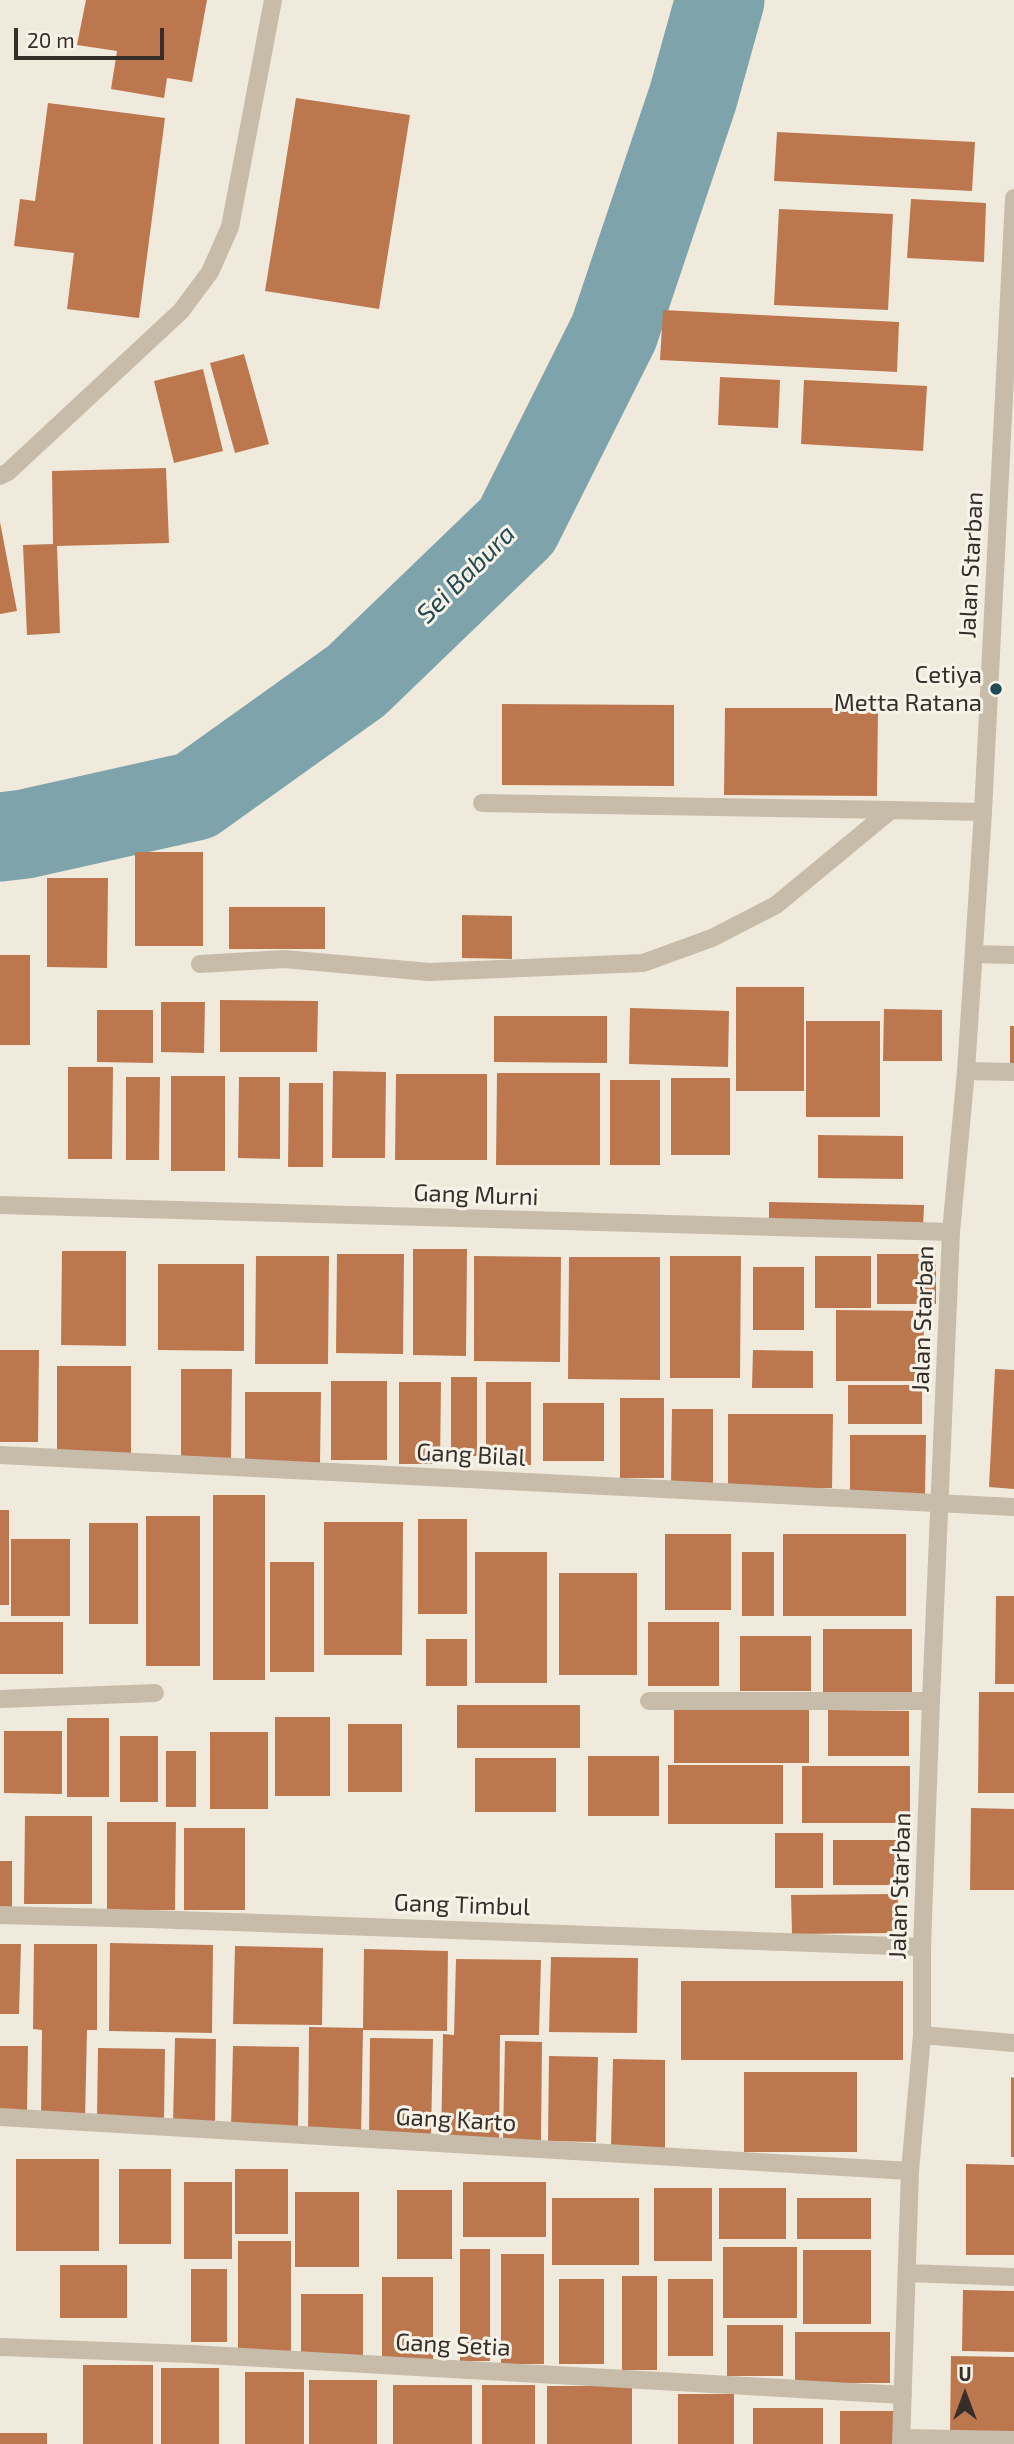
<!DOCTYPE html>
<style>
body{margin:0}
#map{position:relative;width:1014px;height:2444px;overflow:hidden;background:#f0eadd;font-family:"Exo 2",sans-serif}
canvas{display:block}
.north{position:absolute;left:930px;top:2360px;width:70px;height:70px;-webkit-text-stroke:5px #f8f3e9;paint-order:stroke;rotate:0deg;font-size:19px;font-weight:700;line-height:28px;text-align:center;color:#352e29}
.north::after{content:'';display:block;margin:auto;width:24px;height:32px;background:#352e29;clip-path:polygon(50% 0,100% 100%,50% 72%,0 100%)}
.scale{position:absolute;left:14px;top:28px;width:150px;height:32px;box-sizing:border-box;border:4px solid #352e29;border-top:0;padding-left:9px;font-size:21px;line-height:24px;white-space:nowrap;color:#352e29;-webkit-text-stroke:5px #f8f3e9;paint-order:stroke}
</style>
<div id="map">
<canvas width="1014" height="2444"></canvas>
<div class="north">U</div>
<div class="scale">20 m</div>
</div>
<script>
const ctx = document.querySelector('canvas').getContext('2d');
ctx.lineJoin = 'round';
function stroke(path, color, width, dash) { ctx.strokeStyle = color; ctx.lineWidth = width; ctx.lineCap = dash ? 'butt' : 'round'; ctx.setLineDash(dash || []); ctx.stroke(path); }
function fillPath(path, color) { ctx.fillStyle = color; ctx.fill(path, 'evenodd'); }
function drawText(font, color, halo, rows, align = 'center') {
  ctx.font = font + ' "Exo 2",sans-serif'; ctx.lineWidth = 6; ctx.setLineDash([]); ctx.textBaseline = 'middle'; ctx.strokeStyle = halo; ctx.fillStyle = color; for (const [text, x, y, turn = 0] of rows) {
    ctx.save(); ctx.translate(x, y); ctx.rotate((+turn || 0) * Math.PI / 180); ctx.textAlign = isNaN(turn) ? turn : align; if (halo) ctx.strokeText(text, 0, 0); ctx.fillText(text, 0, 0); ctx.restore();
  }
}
stroke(new Path2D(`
 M0,837L25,834L195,796L356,681L517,526L614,332L693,97L720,0`), '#7ea3ab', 89);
fillPath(new Path2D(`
 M86,0H207L192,82L167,78L164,98L111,89L117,51L77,45Z
 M296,98L410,115L379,309L265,291Z
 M48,103L165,118L139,318L67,309L74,253L14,246L20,199L35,201Z
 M777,132L975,142L972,191L774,181Z
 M911,199L986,203L984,262L907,258Z
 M779,209L893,214L888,310L774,305Z
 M663,310L899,322L897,372L660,360Z
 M244,354L269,444L235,453L210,363Z
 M203,369L223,451L174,463L154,381Z
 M720,377L780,380L778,428L718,425Z
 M804,380L927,386L923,451L801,444Z
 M166,468L169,543L57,546L60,633L27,635L23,545L53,544L52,471Z
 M0,522L17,611L0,614Z
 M502,704L674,705V786L502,785Z
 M725,708H878L877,796L724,795Z
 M135,852H203V946H135Z
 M47,878H108L107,968L47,967Z
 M229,907H325V949H229Z
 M462,915L512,916V959L462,958Z
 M0,955H30V1045H0Z
 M736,987H804V1091H736Z
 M220,1000L318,1001L317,1052H220Z
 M161,1002H205L204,1053L161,1052Z
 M630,1008L729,1011L728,1067L629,1064Z
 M884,1009L942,1010V1061H883Z
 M97,1010H153V1063L97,1062Z
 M494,1016H607V1063L494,1062Z
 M806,1021H880V1117H806Z
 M1010,1026H1014V1069H1010Z
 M68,1067H113L112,1159H68Z
 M333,1071L386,1072L385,1158H332Z
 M497,1073H600V1165H496Z
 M396,1074H487V1160H395Z
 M171,1076H225V1171H171Z
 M126,1077H160L159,1160H126Z
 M239,1077H280V1159L238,1158Z
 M671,1078H730V1155H671Z
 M610,1080H660V1165H610Z
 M289,1083H323V1167H288Z
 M818,1135L903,1136V1179L818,1178Z
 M769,1202L924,1205L923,1229L769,1226Z
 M413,1249H467L466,1356L413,1355Z
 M62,1251H126V1346L61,1345Z
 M337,1254H404L403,1354L336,1353Z
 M877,1254H936V1304H877Z
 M256,1256H329L328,1364H255Z
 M474,1256L561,1257L560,1362L474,1361Z
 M670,1256H741L740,1378H670Z
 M815,1256H871V1308H815Z
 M569,1257H660V1380L568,1379Z
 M158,1264H244V1351L158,1350Z
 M753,1267H804V1330H753Z
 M836,1310L924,1311L923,1381H836Z
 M0,1350H39L38,1442H0Z
 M753,1350L813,1351V1388H752Z
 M57,1366H131V1453H57Z
 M181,1369H232L231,1461H181Z
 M995,1369L1014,1370V1489L989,1487Z
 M451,1377H477V1456H451Z
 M331,1381H387V1460H331Z
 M399,1382H441L440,1464H399Z
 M486,1382H531V1465H486Z
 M848,1385H922V1424H848Z
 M245,1392H321L320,1463L245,1462Z
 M620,1398H664V1478H620Z
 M543,1403H604V1461H543Z
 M672,1409H713V1485H671Z
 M728,1414H833L832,1488H728Z
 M850,1435H926L925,1496H850Z
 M213,1495H265V1680H213Z
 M0,1510H9V1605H0Z
 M146,1516H200V1666H146Z
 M418,1519H467V1614H418Z
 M324,1522H403L402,1655H324Z
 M89,1523H138V1624H89Z
 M665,1534H731V1610H665Z
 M783,1534H906V1616H783Z
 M11,1539H70V1616H11Z
 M475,1552H547V1683H475Z
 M742,1552H774V1616H742Z
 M270,1562H314V1672H270Z
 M559,1573H637V1675H559Z
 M996,1596H1014V1684H995Z
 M0,1622H63V1674H0Z
 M648,1622H719V1686H648Z
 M823,1629H912V1698H823Z
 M740,1636H811V1691H740Z
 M426,1639H467V1686H426Z
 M979,1692H1014V1793H978Z
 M457,1705H580V1748H457Z
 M674,1708H809V1763H674Z
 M828,1710L909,1711V1756H828Z
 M275,1717H330V1796H275Z
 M67,1718H109V1797H67Z
 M348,1724H402V1792H348Z
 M4,1731H62V1794L4,1793Z
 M210,1732H268V1809H210Z
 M120,1736H158V1802H120Z
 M166,1751H196V1807H166Z
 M588,1756H659V1816H588Z
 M475,1758H556V1812H475Z
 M668,1765H783V1824H668Z
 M802,1766H910V1823H802Z
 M971,1808L1014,1809V1890H970Z
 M25,1816H92V1904H24Z
 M107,1822H176L175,1910H107Z
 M184,1828H245V1910H184Z
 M775,1833H823V1888H775Z
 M833,1840H902V1885H833Z
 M0,1861H12V1913H0Z
 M898,1894L899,1933L792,1934L791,1895Z
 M110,1943L213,1945L212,2033L109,2031Z
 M0,1944H21L19,2014H0Z
 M34,1944H97V2030H87L85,2119L41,2118L42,2030L33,2029Z
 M235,1946L323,1948L322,2025L233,2024Z
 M364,1949L448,1951L447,2031L363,2030L361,2135L308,2134L309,2027L363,2028Z
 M551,1957L638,1958L637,2033L549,2032Z
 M456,1959L541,1960L539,2035H500L499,2145L441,2144L443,2034L454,2035Z
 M681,1981H903V2060H681Z
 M175,2038L216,2039L215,2125L173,2124Z
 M370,2038L433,2039L431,2135H369Z
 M505,2041L542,2042L541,2140H503Z
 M0,2046H28L27,2112H0Z
 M233,2046L299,2047L298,2130L231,2129Z
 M98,2048L165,2049L164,2120L97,2119Z
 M549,2056L598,2057L596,2142L548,2141Z
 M613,2059L665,2060V2148L611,2147Z
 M744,2072H857V2152H744Z
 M1011,2077L1014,2078V2157H1011Z
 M16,2159H99V2251H16Z
 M966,2164L1014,2165V2255H966Z
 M119,2169H171V2244H119Z
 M235,2169H288V2234H235Z
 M184,2182H232V2259H184Z
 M463,2182H546V2237H463Z
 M654,2188H712V2261H654Z
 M719,2188H786V2239H719Z
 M397,2190H452V2259H397Z
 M295,2192H359V2267H295Z
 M552,2198H639V2265H552Z
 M797,2198H871V2239H797Z
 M238,2241H291V2351H238Z
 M723,2247H797V2318H723Z
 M460,2249H490V2361H460Z
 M803,2250H871V2324H803Z
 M501,2254H544V2364H501Z
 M60,2265H127V2318H60Z
 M191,2269H227V2342H191Z
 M622,2276H657V2370H622Z
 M382,2277H433V2361H382Z
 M559,2279H604V2364H559Z
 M668,2279H713V2356H668Z
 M963,2290L1014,2291V2352L962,2351Z
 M301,2294H363V2356H301Z
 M727,2325H783V2376H727Z
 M795,2332H890V2383H795Z
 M951,2356L1014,2357V2436L950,2434Z
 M83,2365H153V2444H83Z
 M161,2368H219V2444H161Z
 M245,2372H304V2444H245Z
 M309,2380H377V2444H309Z
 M393,2385H472V2444H393Z
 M482,2385H535V2444H482Z
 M547,2386H632V2444H547Z
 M678,2394H734V2444H678Z
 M753,2408H823V2444H753Z
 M840,2411H894V2444H840Z
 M0,2433H47V2444H0Z`), '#bc774f');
stroke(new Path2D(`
 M482,803L891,810
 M966,1071L1014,1072`), '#c7bbaa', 18);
stroke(new Path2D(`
 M0,476L8,472L181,311L210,272L230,227L273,0
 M974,954L1014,955
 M200,964L284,959L429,972L643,963L712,938L776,905L891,810L983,812
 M0,1205L951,1232
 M0,1455L1014,1507
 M0,1699L155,1693
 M649,1701H931
 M0,1915L150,1919L922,1947
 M922,2035L1014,2043
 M0,2117L910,2171
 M908,2273L1014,2277
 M0,2347L191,2354L903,2395
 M902,2438L1014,2440
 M901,2444L910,2171L922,2035V1947L931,1701L951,1232L966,1071L983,812L1014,198`), '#c7bbaa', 18);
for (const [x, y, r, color] of [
 [996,689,7,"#224a53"]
]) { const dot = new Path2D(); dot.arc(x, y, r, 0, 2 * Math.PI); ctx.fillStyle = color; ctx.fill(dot); stroke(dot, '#f8f3e9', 2.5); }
drawText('24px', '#352e29', '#f8f3e9', [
 ["Jalan Starban",971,565,-87],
 ["Gang Murni",476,1195,2],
 ["Jalan Starban",923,1319,-88],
 ["Gang Bilal",471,1455,3],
 ["Jalan Starban",900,1886,-88],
 ["Gang Timbul",462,1905,2],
 ["Gang Karto",456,2120,3],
 ["Gang Setia",453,2345,3]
]);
drawText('24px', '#352e29', '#f8f3e9', [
 ["Cetiya",982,675],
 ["Metta Ratana",982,703]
], 'right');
drawText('italic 26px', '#224a53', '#f8f3e9', [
 ["Sei Babura",466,574,-45]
]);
</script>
